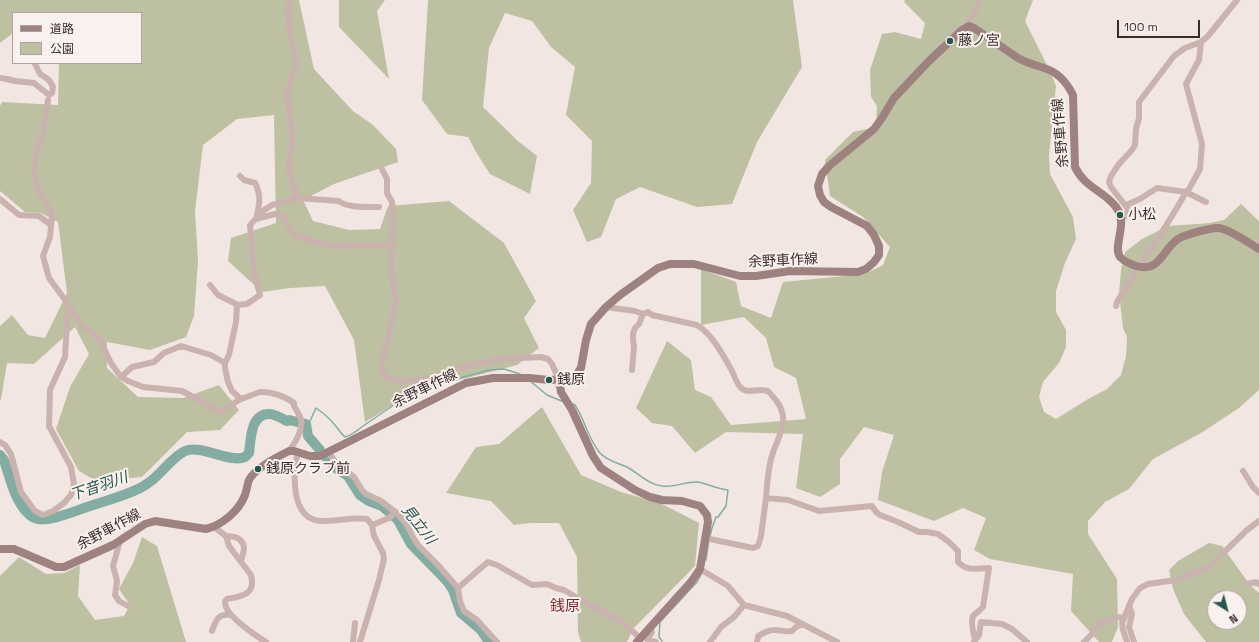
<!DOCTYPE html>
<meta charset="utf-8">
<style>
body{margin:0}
#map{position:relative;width:1259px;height:642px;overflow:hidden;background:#f2e6e2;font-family:"Space Grotesk","Noto Sans JP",sans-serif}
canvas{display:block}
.legend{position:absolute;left:12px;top:12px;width:130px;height:52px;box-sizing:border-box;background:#faf1ee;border:1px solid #ada2a0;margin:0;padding:5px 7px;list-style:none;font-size:12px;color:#392c2c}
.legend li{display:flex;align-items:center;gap:8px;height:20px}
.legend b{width:20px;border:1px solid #ada2a0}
.north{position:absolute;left:1207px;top:590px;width:40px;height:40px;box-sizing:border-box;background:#faf1ee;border:1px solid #ada2a0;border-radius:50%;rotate:144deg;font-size:11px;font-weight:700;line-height:16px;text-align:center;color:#392c2c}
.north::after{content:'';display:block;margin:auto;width:14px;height:18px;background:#24574d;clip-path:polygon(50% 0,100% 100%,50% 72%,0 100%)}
.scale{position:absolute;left:1117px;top:20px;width:83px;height:18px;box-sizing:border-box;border:2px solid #392c2c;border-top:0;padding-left:5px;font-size:12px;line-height:14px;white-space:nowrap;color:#392c2c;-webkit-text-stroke:3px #faf1ee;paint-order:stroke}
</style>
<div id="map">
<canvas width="1259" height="642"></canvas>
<ul class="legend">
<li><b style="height:5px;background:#9d8280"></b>道路</li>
<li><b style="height:11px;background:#bec0a2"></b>公園</li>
</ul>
<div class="north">N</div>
<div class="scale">100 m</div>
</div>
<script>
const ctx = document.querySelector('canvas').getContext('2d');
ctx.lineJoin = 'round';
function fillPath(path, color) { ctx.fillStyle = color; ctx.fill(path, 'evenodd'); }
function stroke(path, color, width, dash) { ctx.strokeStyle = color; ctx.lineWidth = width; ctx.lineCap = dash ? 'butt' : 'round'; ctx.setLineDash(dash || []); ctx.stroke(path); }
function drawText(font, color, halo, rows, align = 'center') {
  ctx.font = font + ' "Space Grotesk","Noto Sans JP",sans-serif'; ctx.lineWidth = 4; ctx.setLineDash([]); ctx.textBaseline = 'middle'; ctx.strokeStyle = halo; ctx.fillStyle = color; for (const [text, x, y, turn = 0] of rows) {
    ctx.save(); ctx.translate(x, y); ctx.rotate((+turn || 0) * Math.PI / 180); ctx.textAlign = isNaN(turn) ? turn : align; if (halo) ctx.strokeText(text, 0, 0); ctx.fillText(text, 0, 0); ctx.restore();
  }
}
fillPath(new Path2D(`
 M0,0H299L314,69L353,111L373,125L396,149L398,162L334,184L303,200L313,221L349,230L380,229L388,206L449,201L504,243L536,301L524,318L539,348L517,365L416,391L365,422L354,340L325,286L290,288L262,292L228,261L231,238L276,223L274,115L237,119L203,145L195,211L198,261L194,316L186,337L150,350L107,342V368L138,397L183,398L219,385L239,410L220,430L187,432L142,477L96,481L79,471L56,429L70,387L89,354L75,327L34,364L7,363L1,400L0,399V326L12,315L28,335L45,338L67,293L58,222L41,213L25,212L0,191V106L2,102L58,105L59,63H141V13H13V33L0,43Z
 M339,0H385L377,11L389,79L339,27Z
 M428,0H793L802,67L757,142L732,204L697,207L640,187L616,199L601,237L587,242L573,210L591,183L592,141L566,115L575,67L551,47L532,21L505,13L489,48L483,107L518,141L537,156L530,194L490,174L476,152L468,137L447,134L422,100Z
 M905,0H1033L1025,21L1050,71L1056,86L1049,154L1050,174L1073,217L1076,239L1065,263L1056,291V312L1066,330V347L1059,363L1043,382L1039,397L1044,412L1056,419L1088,399L1107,389L1121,375L1126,356L1127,337L1123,328L1119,293L1121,270L1125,252L1142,239L1168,226L1210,223L1224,220L1241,204L1259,221V390L1239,408L1201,433L1153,459L1129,489L1105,502L1088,521V534L1117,579L1118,627L1112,642H1099L1071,611L1073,574L990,559L974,550L986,518L963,508L934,521L878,500L882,472L894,435L864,427L840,459V484L820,497L796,488L803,434L726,432L695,453L672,426L652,423L636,408L667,341L691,360L695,390L711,397L731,425L806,419L796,378L774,367L766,338L744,317L701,325V269L736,282L741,306L771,318L783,282L865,274L883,265L890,247L863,217L830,196L825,160L853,132L876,127L877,106L871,97L870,70L882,34L895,32L921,39L925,23L904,2Z
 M542,407L581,475L621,492L660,503L699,523L695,566L633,629L627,642H581L578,632L577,557L559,523H530L514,525L491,501L446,493L476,447L499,444Z
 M142,537L157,546L186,642H0V576L19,557L46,574L64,573L80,565L78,596L95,620L124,616L130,605L119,589L133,563Z
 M1209,543L1222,546L1250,585L1259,593V642H1206L1184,614L1173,589L1169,570L1178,561ZM1215,598H1239V622H1215Z`), '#bec0a2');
stroke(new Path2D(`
 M530,381L547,395L564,402
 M573,404L575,405C585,420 588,439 600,453C607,461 618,463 627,467C638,473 649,485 662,486C674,488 686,481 698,482C708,484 717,489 728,490L726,506L718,517H716L712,528L710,536
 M306,424L310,421L316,408C322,412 329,418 334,424C338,428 340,433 345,437C352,435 357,431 363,426L416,390L489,370L504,369L520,374
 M706,560L709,540
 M662,641L659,637L660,622L697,582L702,573`), '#83ada3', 1.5);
stroke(new Path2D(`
 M0,455L4,460C10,478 16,508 34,518C45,524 75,511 87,507C104,501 122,497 138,489C143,487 147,484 151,481C163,472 171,458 185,451C201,444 231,464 245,457C246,456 248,454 249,453C251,440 250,414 269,414C275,414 281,418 287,421L289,420L306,424L308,436L320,450
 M326,457L337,469L348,476L360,495L369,501L382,506L398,520L411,544L447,581L453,590L461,613L481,630L489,642`), '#83ada3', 10);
stroke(new Path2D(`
 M290,0L288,10L290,36L296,62L295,69L287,94L293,138L288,169L298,198
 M969,26C970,15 977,10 980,0
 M0,78L7,79L15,81L34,83L49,95L52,93L53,87L49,80L40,74L35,64
 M48,100L43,134L36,154L34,171L38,190L50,210L52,215L50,237L43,256L49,278L68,304L81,325L99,338L111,363L121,377L132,367L154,362L164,353L181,346L211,355L225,363
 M382,169L387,179V193L392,202L393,217L391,269L396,301L381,369L388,378L401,382L432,378L443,374L454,369L503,359L541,357L548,359L552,364L559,380
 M240,176L244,180L255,183C262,196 259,206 256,219L275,214L282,215L292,232L299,237L330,246L392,245
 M0,199L19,215L39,216L51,225
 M1126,205L1140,199L1157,188L1186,192L1206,202
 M1121,220C1125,217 1128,214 1128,209L1111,187L1109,182L1111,176L1119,164L1132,150L1135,145L1136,129L1139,118V102L1174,56L1185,48L1201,42L1208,36L1237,0
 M210,285L218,295L234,303L237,305
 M1116,306L1117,302C1140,265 1165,230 1186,192L1189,189L1200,169L1202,144L1186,84L1199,60L1201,42
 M606,307L635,311L643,314L648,312L652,315L697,325C713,335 723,355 732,371C734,376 737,383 740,387C748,396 760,386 769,392C771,394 773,397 775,399C793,421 777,436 771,459C768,471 767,485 766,498
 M632,370L634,346L633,340V334L635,328L639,324L643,314
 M121,377L128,381L143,387L182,391L199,400L219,412C227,409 233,403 241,399
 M0,442L5,445L11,454L21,492L35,511L43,515L53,511L64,503L71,495L74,484L71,467L49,426L50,390L65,357L68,304
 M289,451C295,443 303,431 301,420C301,416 296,410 294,406V403C286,397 271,391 260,392C254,394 247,397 241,399L232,391L228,382L225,368V363L229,355L236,322L237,305L247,304L260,295L254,273L250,225L264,210L272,205L298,198L339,201C346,208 368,207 379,207
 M298,452C293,473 290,518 320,521C335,522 351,517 367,519L372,525L374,536L383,553L384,559L379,580L360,642
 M328,452L337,464L354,477L362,490L366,494L381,501L398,514L407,525L413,537L418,545L437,564L458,588L460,601L464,611L477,620L497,642
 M1243,471L1253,487L1259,493
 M372,525L389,518L396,512
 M214,527L226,536L229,546L251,575C256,595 242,596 227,599L225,601C225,603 225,605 226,607C230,618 256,636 266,642
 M226,536C234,536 243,538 244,548C244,552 242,557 241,561
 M705,538L753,548L758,546L761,536L766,498L788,500L819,511L872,506L876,512L880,515L898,522L919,532H927L938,534L949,542L958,551V562C968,572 976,568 989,568L983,607C980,610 975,614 973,616C970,623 974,634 975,640
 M120,541L113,566L117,581L115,595L119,601L128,606
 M700,569L728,586L744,605L787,616L837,642
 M1247,584L1256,582L1259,584
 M458,588L482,567L488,562L497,565L532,585L547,584L556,588L564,590L593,607L622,622L640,638
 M1129,605L1132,614L1129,627L1134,642
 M650,626L652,632L647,639L656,642
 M212,631C216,620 218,613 231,615
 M353,642L355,623
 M710,642L721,627L734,617L744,605
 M757,642L758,636C763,633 769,630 774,630C780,630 784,632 792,631L796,627L803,624
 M974,642L979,635L981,622L1002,624L1012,629L1027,642
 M1084,642L1092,634L1094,628L1099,624L1119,617L1124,619
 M1127,642L1123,630L1122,623L1132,599L1140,588L1148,584L1176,580L1205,569L1212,564L1247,530L1259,521`), '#cab3ae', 6);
stroke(new Path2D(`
 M559,380L561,392L572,410L593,456L601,468L635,490L650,497L662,500L682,501L700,506L707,515L708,522L700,569L691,582L637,642
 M0,549H14L56,567H64L113,545L145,524L155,521L206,529C222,525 239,511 245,495C247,490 247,485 249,480C255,468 277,457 289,451H294L310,456H320L466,383L493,378H530L549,380L569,379L577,374L581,368L586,340L591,324L606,307L620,295L658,268L670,264H694L740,276H756L790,271L858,272L866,269L874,262L879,255V246L874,235L867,226L831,207L824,202L820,195L818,186L822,174L829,166L874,129L882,118L894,98L929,61L962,30L969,26L974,28C989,38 1003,48 1018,58C1027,63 1035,65 1044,68C1058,72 1067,83 1073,95L1075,167C1085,188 1104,191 1116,207C1129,225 1112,245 1120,257C1124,261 1130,264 1136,266C1160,273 1162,250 1178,239C1184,235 1212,227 1219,228C1229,229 1249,243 1259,249`), '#9d8280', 8);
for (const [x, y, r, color] of [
 [950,41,4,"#24574d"],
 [1120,215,4,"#24574d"],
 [549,380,4,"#24574d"],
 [258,469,4,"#24574d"]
]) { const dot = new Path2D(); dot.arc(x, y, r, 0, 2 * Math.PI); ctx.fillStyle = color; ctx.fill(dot); stroke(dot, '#faf1ee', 1.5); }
drawText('14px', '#392c2c', '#faf1ee', [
 ["藤ノ宮",958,41],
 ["小松",1128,215],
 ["銭原",557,380],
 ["銭原クラブ前",266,469]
], 'left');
drawText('14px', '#392c2c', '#faf1ee', [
 ["余野車作線",1061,133,-95],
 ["余野車作線",783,261,-3],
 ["余野車作線",425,389,-26],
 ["余野車作線",109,530,-28]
]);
drawText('italic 15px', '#24574d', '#faf1ee', [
 ["下音羽川",99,487,-19],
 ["見立川",418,525,52]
]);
drawText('15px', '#822b2e', '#faf1ee', [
 ["銭原",565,607]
]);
</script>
